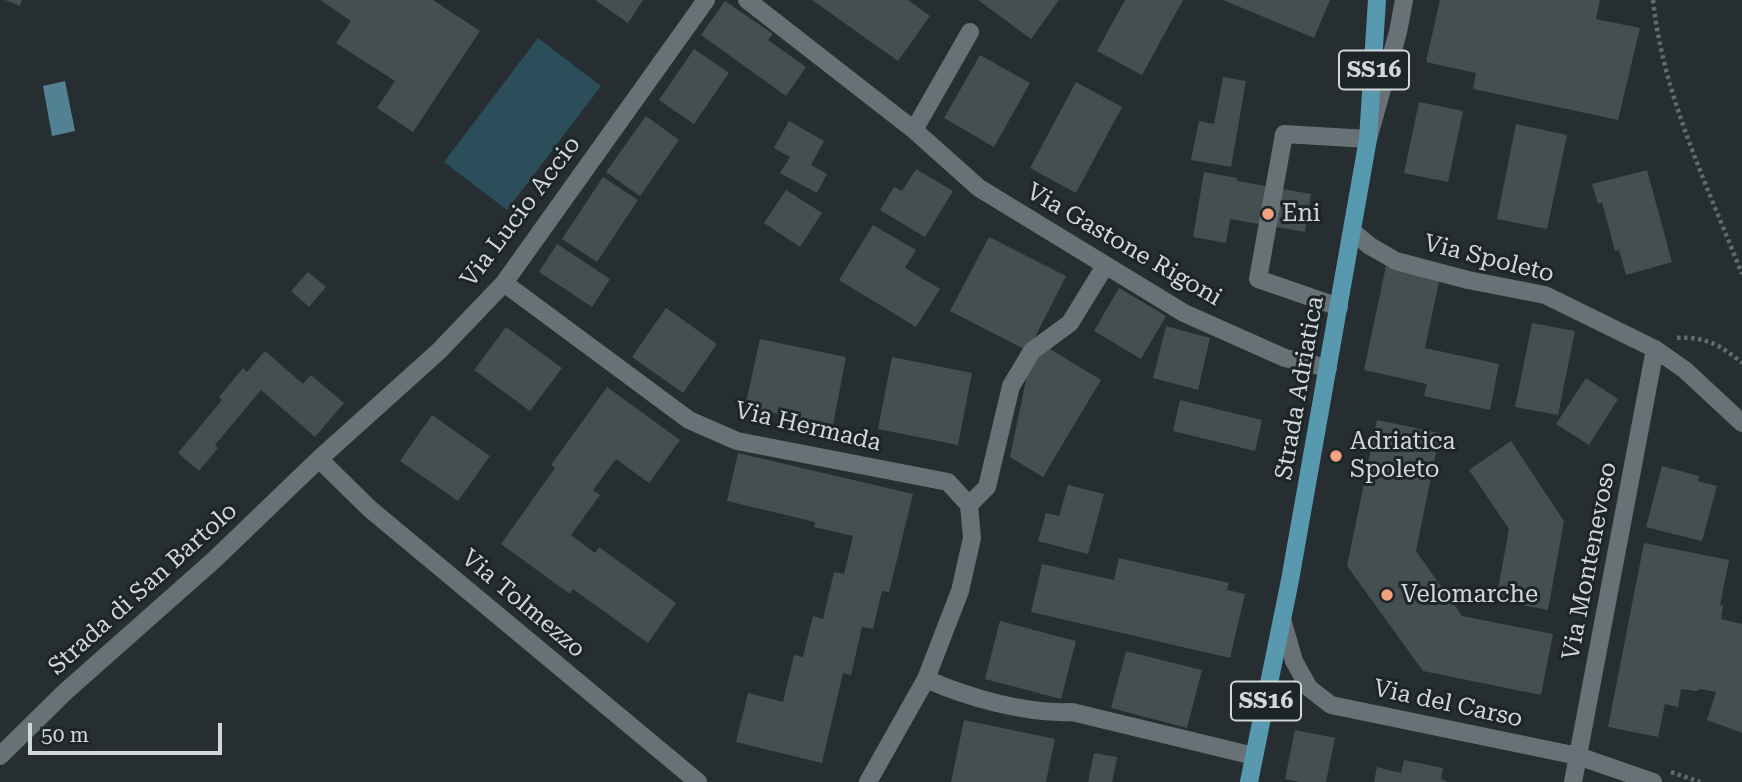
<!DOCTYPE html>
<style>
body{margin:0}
#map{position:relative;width:1742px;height:782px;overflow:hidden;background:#272e32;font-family:"Roboto Serif",serif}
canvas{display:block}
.scale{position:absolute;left:28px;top:723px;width:194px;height:32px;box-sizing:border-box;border:4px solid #d2d7da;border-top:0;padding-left:9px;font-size:21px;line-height:24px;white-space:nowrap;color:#d2d7da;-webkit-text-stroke:5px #1d2528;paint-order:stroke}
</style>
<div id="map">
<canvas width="1742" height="782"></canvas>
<div class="scale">50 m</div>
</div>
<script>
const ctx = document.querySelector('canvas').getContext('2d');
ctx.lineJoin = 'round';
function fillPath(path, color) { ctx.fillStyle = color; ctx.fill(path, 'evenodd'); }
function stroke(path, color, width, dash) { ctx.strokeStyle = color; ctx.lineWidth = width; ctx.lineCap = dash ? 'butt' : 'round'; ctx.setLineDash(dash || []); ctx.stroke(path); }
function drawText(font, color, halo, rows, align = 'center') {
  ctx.font = font + ' "Roboto Serif",serif'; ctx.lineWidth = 6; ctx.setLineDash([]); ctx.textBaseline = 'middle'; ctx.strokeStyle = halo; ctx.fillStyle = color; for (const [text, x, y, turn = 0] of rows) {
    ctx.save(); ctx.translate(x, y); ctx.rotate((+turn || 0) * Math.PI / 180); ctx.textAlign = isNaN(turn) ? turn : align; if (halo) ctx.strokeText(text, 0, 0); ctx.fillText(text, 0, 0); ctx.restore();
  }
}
fillPath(new Path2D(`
 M538,38L601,86L507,210L444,162Z`), '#2c4e5b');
fillPath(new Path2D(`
 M65,81L75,131L52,136L43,86Z`), '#528193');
fillPath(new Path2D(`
 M5,0H22L20,6Z
 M320,0H433L480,31L413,132L377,108L395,81L336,43L351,21Z
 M595,0H643L628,23Z
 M812,0H908L930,16L898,61Z
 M978,0H1059L1031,39Z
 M1125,0H1183L1142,75L1097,51Z
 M1223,0H1330L1314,38Z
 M1440,0H1600L1596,19L1640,28L1618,120L1473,89L1476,73L1426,62Z
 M725,1L773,34L768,40L806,67L786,96L701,35Z
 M694,49L729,73L694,124L659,100Z
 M980,55L1030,83L994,147L944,118Z
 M1223,77L1246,81L1231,167L1191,160L1199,121L1214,124Z
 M1076,82L1122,107L1076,193L1030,168Z
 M1419,102L1463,111L1448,182L1404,173Z
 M646,116L679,140L640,196L606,172Z
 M789,121L824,141L811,165L827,174L817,193L780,173L790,157L774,148Z
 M1516,124L1567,135L1547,229L1497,219Z
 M916,169L953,191L925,237L880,210L894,187L902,191Z
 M1647,170L1672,262L1626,275L1619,250L1615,251L1602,202L1598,204L1592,184Z
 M1204,172L1237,178V181L1311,194L1305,232L1230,219L1226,243L1193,237Z
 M603,177L638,200L597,262L562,239Z
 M786,190L822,213L800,247L764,223Z
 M873,225L916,250L905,268L940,289L916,327L839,280Z
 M989,237L1066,276L1028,351L950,311Z
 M557,244L610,279L592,307L539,272Z
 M1386,266L1440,277L1425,348L1499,364L1490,410L1424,396L1427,384L1364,370Z
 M308,272L326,287L309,307L291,291Z
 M1119,288L1166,316L1141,359L1094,331Z
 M666,308L717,344L683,393L632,357Z
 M1532,323L1575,331L1558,415L1515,407Z
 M1166,326L1210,338L1198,390L1153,378Z
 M506,327L562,368L530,411L474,370Z
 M760,339L846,357L833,425L745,407Z
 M1045,346L1101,380L1043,477L1010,457L1027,375Z
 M265,351L303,384L311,375L344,403L315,437L261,390L215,445L218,448L199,471L178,453L222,400L219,397L243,368L247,372Z
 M892,357L972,373L958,445L878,429Z
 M1586,378L1618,399L1589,445L1556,424Z
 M607,387L680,440L649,483L616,459L593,490L600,495L571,535L595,553L599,547L676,603L648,643L573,589L570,594L501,544L555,468L551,465Z
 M1180,400L1262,420L1255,451L1173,431Z
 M432,415L490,456L458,501L400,461Z
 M1377,420L1440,433L1416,551L1462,616L1553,634L1541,695L1423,671L1347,566Z
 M1511,441L1564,521L1548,610L1496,600L1509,529L1469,470Z
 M738,453L913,494L889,592L882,591L873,629L862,627L851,675L843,673L822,763L736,742L748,693L783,702L794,655L803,657L813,616L823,619L834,572L844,574L853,536L814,527L815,522L727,501Z
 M1662,466L1699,476L1698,481L1717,486L1702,541L1646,527Z
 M1068,485L1104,494L1088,554L1038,541L1046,513L1059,516Z
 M1644,543L1729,560L1720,605L1723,606L1721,619L1742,624V733L1707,720L1716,692L1701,689L1696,691L1681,689L1678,707L1665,704L1658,737L1608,727Z
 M1119,558L1229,583L1227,590L1245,594L1230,658L1031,612L1042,564L1114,580Z
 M1000,621L1076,641L1061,699L985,679Z
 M1126,651L1202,670L1187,728L1111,708Z
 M964,720L1055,739L1046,782H951Z
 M1295,730L1335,738L1326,782H1300L1285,779Z
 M1094,753L1117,757L1112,782H1088Z
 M1404,760L1443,768L1441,779L1448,782H1374L1377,767L1401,773Z`), '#454e51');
stroke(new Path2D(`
 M1653,0C1663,95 1707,185 1742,274
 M1677,338C1705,336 1722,346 1742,363
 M1671,772L1700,782`), '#636a6d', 4.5, [3.5, 3.5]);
stroke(new Path2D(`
 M747,0L914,130L979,188L1184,313L1285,358L1328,368
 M914,130L970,32
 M1352,231L1370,246L1396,261L1468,280L1545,295L1655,349L1685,370L1742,423
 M504,283L689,420L737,441L948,482L969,505L972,538L960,591L926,679L868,782
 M1339,307L1258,279L1284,134L1368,139L1398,32L1404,0
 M319,459L370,509L698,782
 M969,505L987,487L1011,386L1032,351L1070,323L1105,266
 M1282,619L1294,661L1309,688L1331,705L1578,756L1653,782
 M926,679C969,698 1026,714 1072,712L1254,756
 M0,756L65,692L214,560L319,459L439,351L504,283L706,0
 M1573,782L1655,349`), '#687175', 18);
stroke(new Path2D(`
 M1249,782L1290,580L1368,139L1377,0`), '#5899b0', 18);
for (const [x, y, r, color] of [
 [1268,214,7,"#f1a17d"],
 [1336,456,7,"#f1a17d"],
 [1387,595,7,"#f1a17d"]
]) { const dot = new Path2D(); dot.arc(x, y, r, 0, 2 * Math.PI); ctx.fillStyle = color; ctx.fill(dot); stroke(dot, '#1d2528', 2.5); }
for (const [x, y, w] of [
 [1374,70,70],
 [1266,701,70]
]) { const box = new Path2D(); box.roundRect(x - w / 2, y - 19.5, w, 39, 5); ctx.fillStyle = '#1d2528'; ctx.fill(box); stroke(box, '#d2d7da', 2); }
drawText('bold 23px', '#d2d7da', null, [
 ["SS16",1374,70],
 ["SS16",1266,701]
]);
drawText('24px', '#d2d7da', '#1d2528', [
 ["Via Lucio Accio",521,212,-53],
 ["Via Gastone Rigoni",1124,245,30],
 ["Via Spoleto",1489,259,14],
 ["Strada Adriatica",1300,388,-80],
 ["Via Hermada",808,427,13],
 ["Via Montenevoso",1590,561,-79],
 ["Strada di San Bartolo",143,589,-42],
 ["Via Tolmezzo",523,604,40],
 ["Via del Carso",1448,704,12]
]);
drawText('24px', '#d2d7da', '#1d2528', [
 ["Eni",1282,214],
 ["Adriatica",1350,442],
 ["Spoleto",1350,470],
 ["Velomarche",1401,595]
], 'left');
</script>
